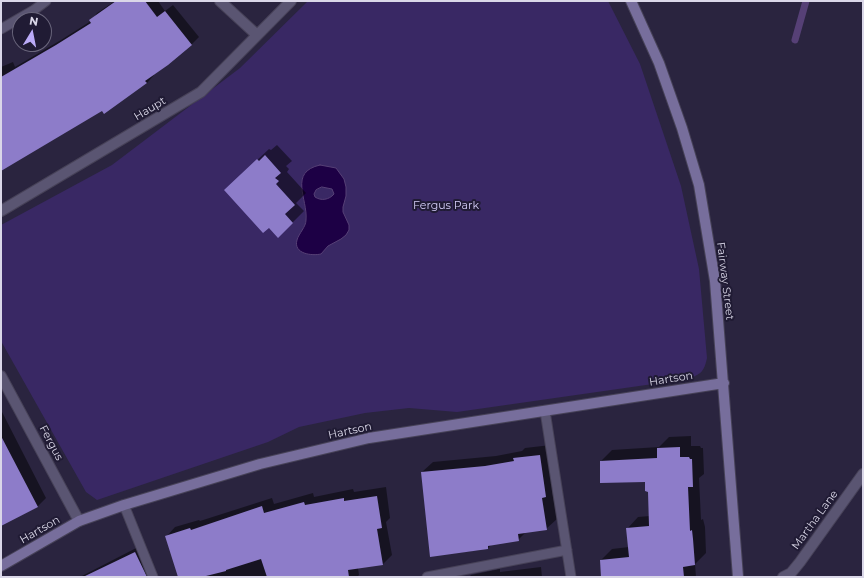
<!DOCTYPE html>
<style>
body{margin:0}
#map{position:relative;width:864px;height:578px;overflow:hidden;background:#2a243f;font-family:Montserrat,sans-serif}
canvas{display:block}
.frame{position:absolute;inset:0;border:2px solid #dad7e8;pointer-events:none}
.north{position:absolute;left:12px;top:12px;width:40px;height:40px;box-sizing:border-box;background:#201b34;border:1px solid #6a667c;border-radius:50%;rotate:10deg;font-size:11px;font-weight:700;line-height:16px;text-align:center;color:#dad7e8}
.north::after{content:'';display:block;margin:auto;width:14px;height:18px;background:#baaaf7;clip-path:polygon(50% 0,100% 100%,50% 72%,0 100%)}
</style>
<div id="map">
<canvas width="864" height="578"></canvas>
<div class="frame"></div>
<div class="north">N</div>
</div>
<script>
const ctx = document.querySelector('canvas').getContext('2d');
ctx.lineJoin = 'round';
function fillPath(path, color) { ctx.fillStyle = color; ctx.fill(path, 'evenodd'); }
function stroke(path, color, width, dash) { ctx.strokeStyle = color; ctx.lineWidth = width; ctx.lineCap = dash ? 'butt' : 'round'; ctx.setLineDash(dash || []); ctx.stroke(path); }
function drawText(font, color, halo, rows, align = 'center') {
  ctx.font = font + ' Montserrat,sans-serif'; ctx.lineWidth = 4; ctx.setLineDash([]); ctx.textBaseline = 'middle'; ctx.strokeStyle = halo; ctx.fillStyle = color; for (const [text, x, y, turn = 0] of rows) {
    ctx.save(); ctx.translate(x, y); ctx.rotate((+turn || 0) * Math.PI / 180); ctx.textAlign = isNaN(turn) ? turn : align; if (halo) ctx.strokeText(text, 0, 0); ctx.fillText(text, 0, 0); ctx.restore();
  }
}
fillPath(new Path2D(`
 M308,1H608L640,64L681,186L699,269L707,358C704,372 701,374 688,379L457,412L409,408L365,413L299,427L268,442L97,500L86,492L1,341V225L112,165L240,68Z`), '#392864');
const water = new Path2D(`
 M320,165L336,168L344,179L346,187V196L343,207V212L349,225V230L346,235L341,239L328,246L321,254C312,256 293,254 297,240C299,233 306,227 306,220C308,199 288,172 320,165ZM322,187L332,189L334,194C329,200 321,201 315,197L314,194L316,190Z`);
fillPath(water, '#1d0045');
stroke(water, '#564076', 1);
fillPath(new Path2D(`
 M115,1H158L165,11L173,5L199,37L191,45L153,74L154,75L147,83L1,170V67L13,62L15,67L61,40L91,21L97,13Z
 M277,145L292,161L286,166L289,169L287,172L306,193L296,203L304,211L292,223L269,227L225,190L269,149L271,150Z
 M1,410L46,498L37,507L1,525Z
 M691,436V446H700L701,448H703L704,474L699,478L701,520L703,519L705,527L706,553L695,564L696,577H602L601,560L612,549L629,547L627,529L638,517L650,516L649,491L646,481L601,461L612,450L659,447L669,437Z
 M551,445L557,486L552,490L557,519L546,529L526,532L518,540L492,544L488,548L483,549L481,550L431,556L422,472L433,462L496,456L522,451L525,448Z
 M386,487L390,518L386,522L392,555L383,564L358,568L359,575L357,577H179L166,537L175,527L199,520L200,521L272,498L274,504L313,493L314,497L353,489L354,492Z
 M142,545L157,577H80Z
 M541,567L542,577H469L471,575L500,569V572Z`), '#0007');
stroke(new Path2D(`
 M795,40L806,1`), '#564076', 7);
fillPath(new Path2D(`
 M116,1H145L157,17L165,11L192,45L168,65L145,81L147,83L104,114L102,111L1,171V77L56,45L91,23L89,20Z
 M265,155L281,173L275,178L279,181L276,184L295,205L285,214L293,223L278,238L269,228L263,233L224,190L257,159L259,161Z
 M1,436L38,507L1,526Z
 M680,447V457H689L690,459H692L693,487H688L690,531L692,530L693,539L695,565L683,567L684,577H601L600,560L629,557L626,528L649,526L648,492L645,491V482L600,483V461L657,458V448Z
 M540,455L546,497L542,498L547,530L518,534L519,541L488,546V549L430,557L421,472L485,466L514,461L513,458Z
 M377,496L382,528L377,529L383,565L348,570L349,577H267L261,559L226,570V571L202,577H178L165,536L190,528L191,530L262,506L264,513L304,502L305,505L344,498V501Z
 M135,552L147,577H83Z`), '#8d7cc9');
const lane = new Path2D(`
 M1,29L34,10L46,1
 M545,411L571,577
 M124,505L153,577
 M427,577L567,550`);
const street = new Path2D(`
 M220,1L257,35
 M1,211L201,92L291,1
 M1,376L79,521
 M783,577L791,573L800,562L863,474`);
const secondary = new Path2D(`
 M631,1L659,63L682,128L699,185L715,281L738,577
 M1,566L79,521L124,505L260,464L369,438L724,383`);
stroke(lane, '#474258', 11);
stroke(street, '#474258', 12);
stroke(secondary, '#474258', 12);
stroke(lane, '#5a5572', 9);
stroke(street, '#5a5572', 10);
stroke(secondary, '#776e9c', 10);
drawText('11px', '#dad7e8', '#201b34', [
 ["Haupt",150,109,-31],
 ["Fairway Street",725,281,83],
 ["Hartson",671,379,-9],
 ["Hartson",350,431,-12],
 ["Fergus",51,443,62],
 ["Martha Lane",815,520,-54],
 ["Hartson",40,530,-30]
]);
drawText('11px', '#d5cef8', '#201b34', [
 ["Fergus Park",446,206]
]);
</script>
